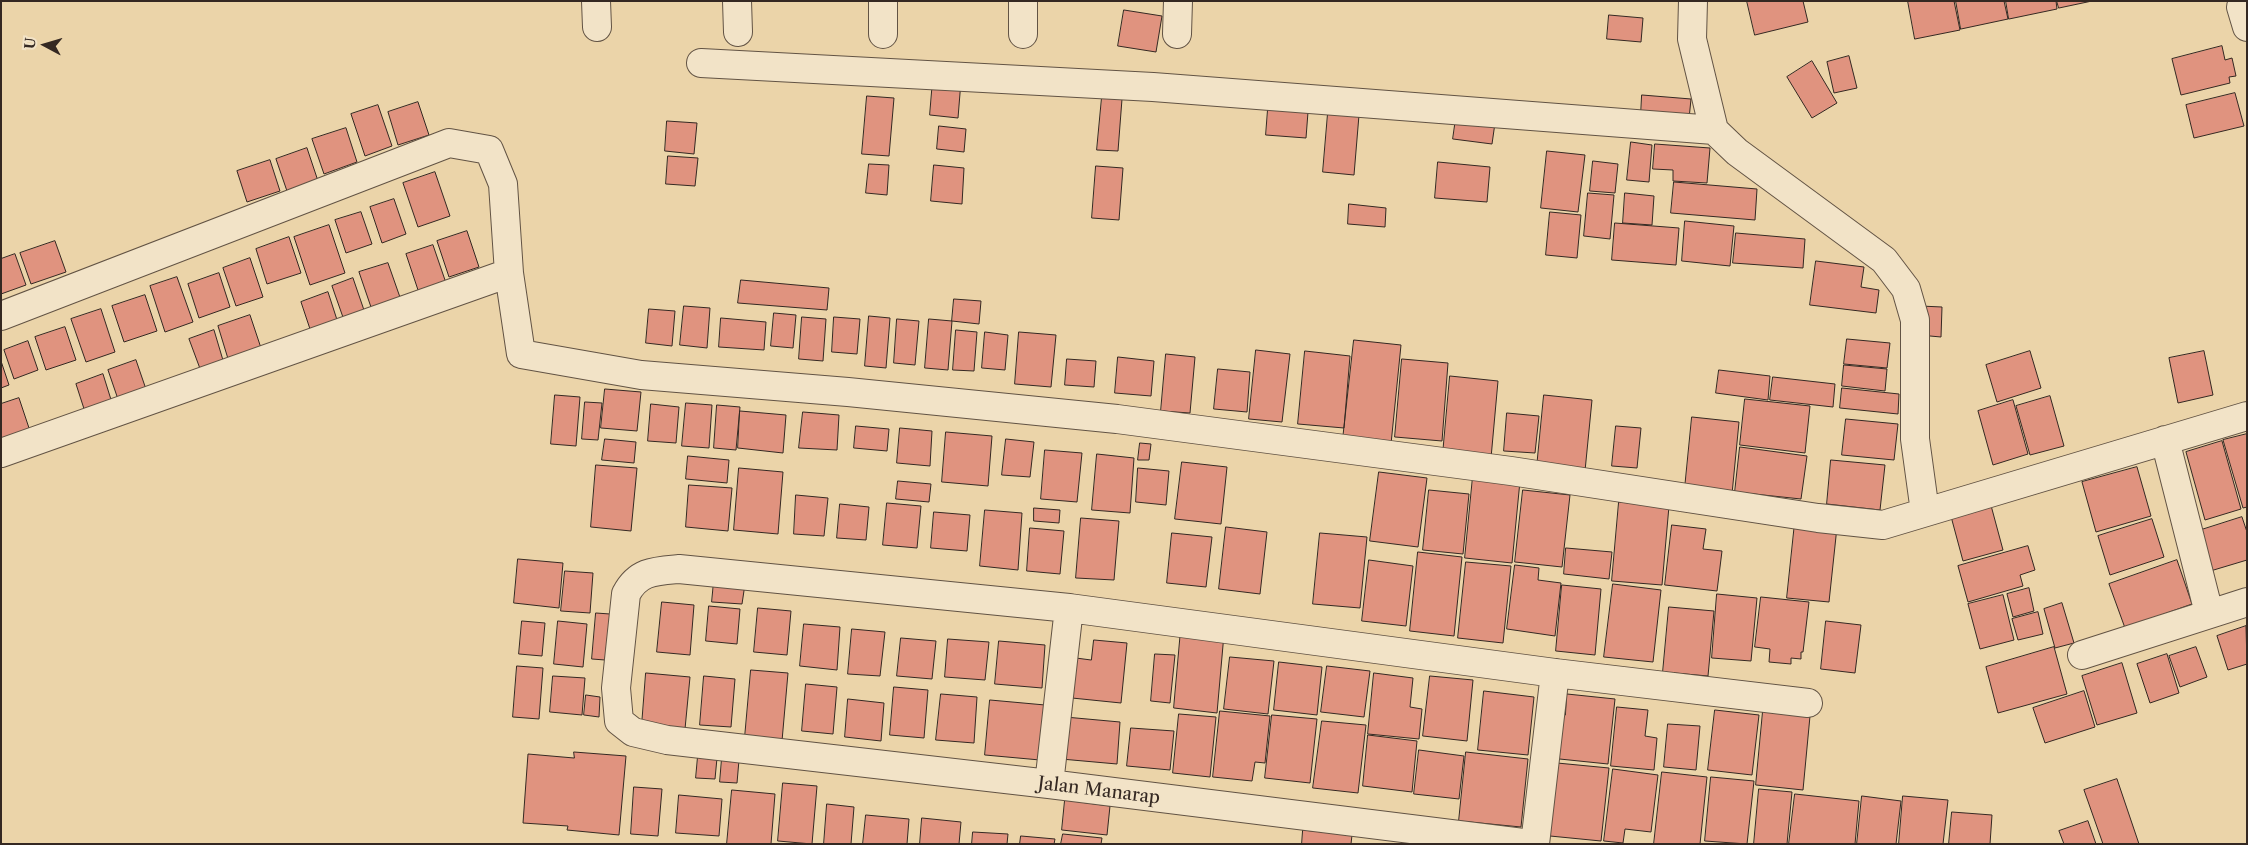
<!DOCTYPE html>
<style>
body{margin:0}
#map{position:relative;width:2248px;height:845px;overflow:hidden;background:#ebd4a9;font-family:"Libre Caslon Text",serif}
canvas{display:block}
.frame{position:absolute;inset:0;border:2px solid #342822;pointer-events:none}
.north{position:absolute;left:20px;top:20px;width:50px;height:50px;-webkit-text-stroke:4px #f2e3c7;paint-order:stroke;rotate:276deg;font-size:14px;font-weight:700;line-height:20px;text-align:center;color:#342822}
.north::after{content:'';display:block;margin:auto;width:18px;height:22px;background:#342822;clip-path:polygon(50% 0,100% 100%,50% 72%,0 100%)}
</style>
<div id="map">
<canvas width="2248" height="845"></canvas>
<div class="frame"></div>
<div class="north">U</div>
</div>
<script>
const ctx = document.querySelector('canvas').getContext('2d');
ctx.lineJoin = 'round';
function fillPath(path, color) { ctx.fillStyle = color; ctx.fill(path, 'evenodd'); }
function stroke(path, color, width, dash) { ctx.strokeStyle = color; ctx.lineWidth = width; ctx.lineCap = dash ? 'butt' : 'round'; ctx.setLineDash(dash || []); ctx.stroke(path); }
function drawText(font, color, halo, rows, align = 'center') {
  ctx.font = font + ' "Libre Caslon Text",serif'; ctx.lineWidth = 4; ctx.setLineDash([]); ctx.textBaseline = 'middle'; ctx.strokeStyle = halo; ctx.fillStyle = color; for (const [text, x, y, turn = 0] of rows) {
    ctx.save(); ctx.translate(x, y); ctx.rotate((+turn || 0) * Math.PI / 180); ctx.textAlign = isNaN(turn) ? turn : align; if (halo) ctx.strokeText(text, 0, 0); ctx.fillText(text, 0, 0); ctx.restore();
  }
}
const building = new Path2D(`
 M1747,1H1803L1808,22L1755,35Z
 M1908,1H1954L1960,30L1915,39Z
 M1956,1H2004L2008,19L1961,29Z
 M2006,1H2056L2057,9L2009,19Z
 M2057,1H2092L2059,8Z
 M1124,10L1162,16L1156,52L1118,46Z
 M1609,15L1643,18L1641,42L1607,39Z
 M2222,46L2225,60L2232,58L2236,76L2229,77L2230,83L2181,95L2172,59Z
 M1849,56L1857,88L1834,93L1827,62Z
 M1812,61L1837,103L1812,118L1787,77Z
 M933,79L961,81L958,118L930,115Z
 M2235,93L2244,126L2194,138L2186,105Z
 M1642,95L1691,99L1689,119L1641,115Z
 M867,96L894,98L889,156L862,154Z
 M1102,97L1122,99L1118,151L1097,150Z
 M418,102L429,135L398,145L388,112Z
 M378,105L392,146L365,156L351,114Z
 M1268,109L1308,112L1306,138L1266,135Z
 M1457,111L1496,116L1492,144L1453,139Z
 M1328,113L1359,115L1354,175L1323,172Z
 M667,121L697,123L694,154L665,151Z
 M939,126L966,129L964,152L937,149Z
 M346,128L357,162L324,174L312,139Z
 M1631,142L1652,145L1649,182L1627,180Z
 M1655,144L1710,148L1707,183L1673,181V170L1653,169Z
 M307,148L319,184L288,194L276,159Z
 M1547,151L1585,155L1578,212L1541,208Z
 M668,156L698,158L695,186L666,184Z
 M270,160L280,191L247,202L237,171Z
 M1593,161L1618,164L1615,193L1590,191Z
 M1438,162L1490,167L1487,202L1435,198Z
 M869,164L889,165L887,195L866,193Z
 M934,165L964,168L962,204L931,201Z
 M1096,166L1123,168L1119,220L1092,218Z
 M435,172L450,216L418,227L403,183Z
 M1674,182L1757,189L1755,220L1671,213Z
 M1588,193L1614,195L1610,239L1584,236Z
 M1625,193L1654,196L1652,225L1623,223Z
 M394,199L406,234L382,243L370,207Z
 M1349,204L1386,208L1385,227L1348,224Z
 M361,212L372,244L346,253L335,220Z
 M1550,212L1581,215L1577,258L1546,255Z
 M1685,221L1734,226L1730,266L1682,261Z
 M1615,223L1679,228L1676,265L1612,260Z
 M329,225L345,273L310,285L294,237Z
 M467,231L479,267L449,277L437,241Z
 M1736,233L1805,239L1803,268L1733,263Z
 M289,237L301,273L267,284L256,249Z
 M55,241L66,272L31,284L20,253Z
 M433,245L446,283L419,293L406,254Z
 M15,254L26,285L1,294V259Z
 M250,258L263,297L236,306L223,268Z
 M1816,261L1864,267L1861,287L1879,290L1876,313L1810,305Z
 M388,263L402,303L373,313L359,272Z
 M219,273L230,307L199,318L188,284Z
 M177,277L193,322L165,332L150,286Z
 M353,278L366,316L345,323L332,286Z
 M741,280L829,288L827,310L738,303Z
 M328,292L339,326L312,335L301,302Z
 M145,295L157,331L124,342L112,306Z
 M954,299L981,301L979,324L952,321Z
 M684,306L710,308L707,348L680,345Z
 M1920,306L1942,307L1941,337L1919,335Z
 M101,309L115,352L86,362L71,319Z
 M649,309L675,311L672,346L646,343Z
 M774,313L796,315L793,348L771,346Z
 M250,315L262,351L229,362L218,326Z
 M869,316L890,318L886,368L865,366Z
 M802,317L826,319L823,361L799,359Z
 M834,317L860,319L857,354L832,352Z
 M721,318L766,322L764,350L719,347Z
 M897,319L919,321L915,365L894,363Z
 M929,319L952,321L948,370L925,368Z
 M65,327L76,360L46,370L35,337Z
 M214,330L225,367L202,374L189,339Z
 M956,330L977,332L974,371L953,370Z
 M985,332L1008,335L1005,370L982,368Z
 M1019,332L1056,335L1051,387L1015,384Z
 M1847,339L1890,343L1887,368L1844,364Z
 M1354,340L1401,345L1391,444L1343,439Z
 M28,341L38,370L14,379L4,350Z
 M1256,350L1290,354L1282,422L1249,419Z
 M1305,351L1350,356L1344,428L1298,424Z
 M2030,351L2041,388L1997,402L1986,365Z
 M2204,351L2213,395L2178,403L2169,358Z
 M1166,354L1195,357L1190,413L1161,411Z
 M1118,357L1154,361L1151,396L1115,393Z
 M1067,359L1096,361L1094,387L1065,385Z
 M1402,359L1448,363L1442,441L1395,437Z
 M136,360L149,398L121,408L108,370Z
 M1,361L9,385L1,388Z
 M1844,365L1887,369L1885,391L1842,386Z
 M1218,369L1250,372L1247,412L1214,409Z
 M1719,370L1770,376L1768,400L1716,393Z
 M103,374L113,406L86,415L76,384Z
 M1450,376L1498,381L1491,458L1443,454Z
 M1773,377L1835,384L1833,407L1770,400Z
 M1842,388L1899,394L1898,414L1840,408Z
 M605,389L641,392L637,431L601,428Z
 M555,395L580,397L576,446L551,444Z
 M1544,395L1592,400L1585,471L1537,467Z
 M2050,396L2064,446L2030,455L2016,406Z
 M19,398L31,434L1,444V404Z
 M1745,399L1810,406L1805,453L1740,445Z
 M2013,400L2028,454L1993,465L1978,411Z
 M585,402L602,403L598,440L582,439Z
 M686,403L712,405L709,448L682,446Z
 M651,404L679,407L676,443L648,441Z
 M717,405L740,407L736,450L714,448Z
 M740,411L786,415L783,453L738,448Z
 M803,412L839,415L837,450L799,448Z
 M1507,413L1539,416L1535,453L1504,451Z
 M1692,417L1739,422L1732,494L1685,488Z
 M1846,419L1898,424L1894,460L1842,455Z
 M856,426L889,429L887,451L854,448Z
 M1616,426L1641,428L1637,468L1612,466Z
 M900,428L932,431L930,466L897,463Z
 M946,432L992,436L988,486L942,482Z
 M2247,434V507L2243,508L2223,440Z
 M605,439L636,442L634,463L602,460Z
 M1006,439L1034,442L1030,477L1002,475Z
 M2222,441L2241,509L2205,520L2186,452Z
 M1140,443L1151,444L1149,460H1138Z
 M1740,447L1807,456L1801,499L1735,492Z
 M1045,450L1082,453L1077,502L1041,499Z
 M1097,454L1134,458L1130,513L1092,510Z
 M688,456L729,460L727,483L686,479Z
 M1831,460L1885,465L1880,510L1827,504Z
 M1182,462L1227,467L1221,524L1175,519Z
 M596,465L637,468L631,531L591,527Z
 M2137,467L2151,516L2096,532L2082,482Z
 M739,468L783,472L778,534L734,530Z
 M1138,468L1169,471L1166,505L1136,502Z
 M1379,472L1427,478L1418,547L1370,541Z
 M1473,476L1520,481L1512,563L1465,558Z
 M898,481L931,484L929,502L896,499Z
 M689,485L732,488L728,531L686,527Z
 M1429,490L1469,494L1463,554L1423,550Z
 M1523,490L1570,495L1562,567L1515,562Z
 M796,495L828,498L824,536L794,534Z
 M1989,498L2003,550L1963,561L1949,509Z
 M1619,502L1669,506L1662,585L1612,581Z
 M887,503L921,506L917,548L883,545Z
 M840,504L869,507L866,540L837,538Z
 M1034,508L1060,510L1059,523L1034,521Z
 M985,510L1022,513L1018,570L980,566Z
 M934,512L970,515L967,551L931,548Z
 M2242,517L2247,532V560L2207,572L2195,532Z
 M1081,518L1119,521L1114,580L1076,578Z
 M2152,519L2164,557L2110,575L2098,536Z
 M1795,522L1837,527L1829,602L1787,598Z
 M1672,525L1706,529L1703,549L1722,551L1717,591L1665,585Z
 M1226,527L1267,532L1260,594L1219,589Z
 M1030,528L1064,531L1060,574L1027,571Z
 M1172,533L1212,537L1206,587L1167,583Z
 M1320,533L1367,537L1360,608L1313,604Z
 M2028,546L2035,570L2020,575L2023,586L1968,602L1958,566Z
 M1566,548L1612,552L1609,579L1564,574Z
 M1418,552L1462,557L1454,636L1410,631Z
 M518,559L563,563L559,608L514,603Z
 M1369,560L1413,566L1406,626L1362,621Z
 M2177,560L2192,604L2125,628L2109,584Z
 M1466,562L1511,566L1503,643L1458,638Z
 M1515,565L1539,568L1538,580L1561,583L1555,636L1507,629Z
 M565,571L593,573L590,613L561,611Z
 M714,581L745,584L742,604L712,602Z
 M1613,584L1661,590L1653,662L1604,657Z
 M1562,585L1601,589L1595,655L1556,651Z
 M2029,588L2034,611L2013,617L2007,594Z
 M1717,594L1757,598L1751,661L1712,658Z
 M2003,595L2014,640L1980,649L1968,604Z
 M1761,597L1809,602L1803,652H1801V659L1791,658V664L1769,662L1770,649L1755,647Z
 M662,602L694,605L690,655L657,652Z
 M2062,603L2074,643L2055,648L2044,609Z
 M709,606L740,609L737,644L706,641Z
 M1669,607L1714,611L1708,676L1663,672Z
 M758,608L791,611L787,655L754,652Z
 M2038,612L2043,634L2018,640L2012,619Z
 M596,613L610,614L605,660L592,659Z
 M522,621L545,623L542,656L519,654Z
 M558,621L587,624L583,667L554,664Z
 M1826,621L1861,625L1855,673L1821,669Z
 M804,624L840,627L837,670L800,666Z
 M2246,626L2247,664L2228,670L2217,636Z
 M852,629L885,632L880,676L848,674Z
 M1181,629L1224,634L1217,713L1174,708Z
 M901,638L936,641L932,679L897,676Z
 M948,639L989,642L985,680L945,677Z
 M1094,640L1127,643L1121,703L1072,698L1076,658L1091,660Z
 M999,641L1045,645L1042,688L995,684Z
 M2054,647L2067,694L1998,713L1986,667Z
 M2196,647L2207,677L2180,687L2169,656Z
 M1155,654L1175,655L1170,703L1151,701Z
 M2167,654L2179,693L2150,703L2137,664Z
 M1230,657L1274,661L1268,714L1224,709Z
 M1279,662L1322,667L1317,715L1274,710Z
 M2122,663L2137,713L2097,725L2082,676Z
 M517,666L543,668L539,719L513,717Z
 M1327,666L1370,671L1364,717L1321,712Z
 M751,670L788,673L782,741L745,737Z
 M646,673L690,677L685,729L642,725Z
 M1374,673L1413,678L1410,707L1422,709L1419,739L1368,734Z
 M553,676L585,678L582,715L550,712Z
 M704,676L735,679L731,727L700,725Z
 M1430,676L1473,680L1467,741L1423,736Z
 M806,684L837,687L833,734L802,731Z
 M894,687L928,690L924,738L890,735Z
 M1484,691L1534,697L1528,755L1478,750Z
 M2084,691L2095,727L2045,743L2033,708Z
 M941,694L977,697L974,743L936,740Z
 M1567,694L1615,699L1608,764L1550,758L1555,714L1565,715Z
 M586,695L600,697L599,717L584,715Z
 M848,699L884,703L881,741L845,737Z
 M990,700L1045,705L1040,760L985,755Z
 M1617,707L1648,710L1645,736L1657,738L1654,770L1611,766Z
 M1715,710L1759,715L1752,775L1708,770Z
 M1220,711L1270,716L1265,763L1255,762L1252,781L1213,777Z
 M1763,711L1810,716L1803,790L1756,785Z
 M1179,714L1216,717L1210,777L1173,773Z
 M1272,715L1317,719L1310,783L1265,778Z
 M1065,717L1120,722L1117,764L1061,759Z
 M1322,721L1366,725L1358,793L1313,788Z
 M1668,724L1700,726L1696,770L1664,767Z
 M1131,728L1174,731L1170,770L1127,766Z
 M1368,735L1417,741L1412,792L1363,786Z
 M1419,750L1464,756L1459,799L1414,794Z
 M574,752L626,756L619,835L567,830L568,826L523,823L528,754L574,758Z
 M1466,752L1528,759L1521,827L1459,821Z
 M698,756L717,758L715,779L696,778Z
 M722,758L739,760L737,783L720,782Z
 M1557,763L1609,768L1601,841L1550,836Z
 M1613,769L1658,775L1651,832L1625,829L1623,843L1604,841Z
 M1662,772L1707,777L1700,844H1654Z
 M1711,777L1754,781L1747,844L1705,841Z
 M2117,779L2139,844H2103L2084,790Z
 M783,783L817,786L812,844L778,841Z
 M634,787L662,789L658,836L631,834Z
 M1759,789L1792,792L1787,844H1754Z
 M732,790L775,794L771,844H727Z
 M1795,794L1859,801L1855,844H1789Z
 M679,795L722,799L719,836L676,833Z
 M1862,796L1901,801L1896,844H1857Z
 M1903,796L1948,800L1943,844H1899Z
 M1065,800L1110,806L1107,835L1062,830Z
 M827,804L854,807L851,844H824Z
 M1952,812L1992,815L1990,844H1949Z
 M866,815L909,819L907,844H863Z
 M922,818L961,822L959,844H920Z
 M2088,821L2096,844H2064L2059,831Z
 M1303,830L1352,835L1351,844H1302Z
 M973,832L1008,834L1007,844H972Z
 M1063,834L1102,838L1101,844H1061Z
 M1021,836L1055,839L1054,844H1020Z`);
fillPath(building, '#e0937f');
stroke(building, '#342822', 1);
const minor = new Path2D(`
 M596,1L597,27
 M737,1L738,32
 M883,1V34
 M1693,1L1692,39L1714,130L1737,152L1884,260L1906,289L1915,320V439L1925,512
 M2241,7L2247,27
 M1023,34V1
 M1177,34L1178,1
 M701,63L1153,87L1714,130
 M1,316L449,143L489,150L503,184L509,273
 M2165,440L2209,613
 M1,453L509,273L521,354L641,375L848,392L1117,419L1511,471L1818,518L1883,525L2247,416
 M2082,655L2247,602
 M1049,784L1069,608
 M1531,844L1049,784L667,740L633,732L619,721L616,688L626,594C638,571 655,571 679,569L1069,608L1555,673L1808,703
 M1535,844L1555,673`);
stroke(minor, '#625344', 30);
stroke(minor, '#f2e3c7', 28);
drawText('18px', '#342822', '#f2e3c7', [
 ["Jalan Manarap",1099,791,7]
]);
</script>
